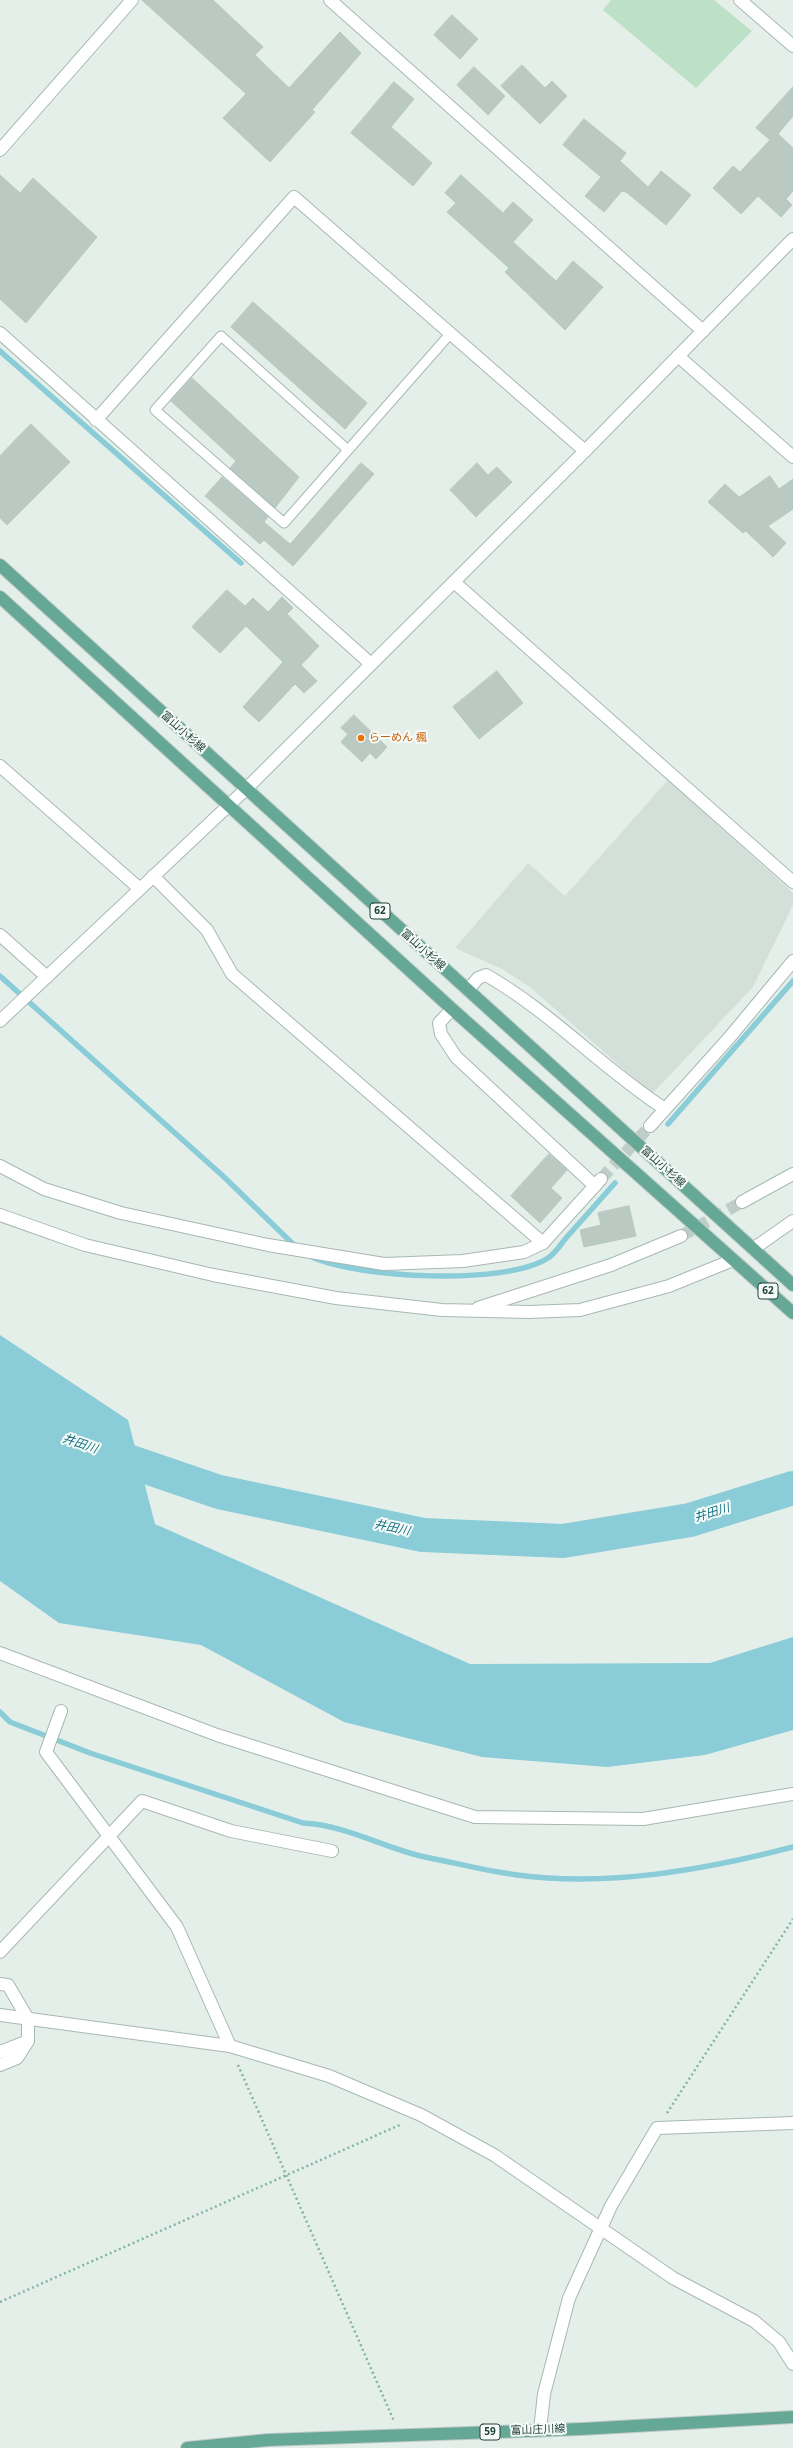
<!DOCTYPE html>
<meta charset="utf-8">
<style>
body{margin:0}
canvas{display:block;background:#e5efea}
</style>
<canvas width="793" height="2448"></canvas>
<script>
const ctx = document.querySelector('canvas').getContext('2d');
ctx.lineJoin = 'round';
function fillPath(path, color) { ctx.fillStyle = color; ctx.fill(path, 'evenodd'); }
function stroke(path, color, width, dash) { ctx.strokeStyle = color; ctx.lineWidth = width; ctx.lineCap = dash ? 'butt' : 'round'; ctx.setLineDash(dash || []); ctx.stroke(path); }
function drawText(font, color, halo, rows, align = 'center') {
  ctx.font = font + ' "Noto Sans","Noto Sans JP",sans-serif'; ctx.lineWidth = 4; ctx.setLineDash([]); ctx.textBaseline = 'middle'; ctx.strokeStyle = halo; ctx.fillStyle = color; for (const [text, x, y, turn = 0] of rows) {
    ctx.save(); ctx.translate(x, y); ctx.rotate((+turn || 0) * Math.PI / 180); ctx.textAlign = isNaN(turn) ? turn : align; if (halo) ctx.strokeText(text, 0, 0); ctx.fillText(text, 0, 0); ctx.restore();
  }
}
fillPath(new Path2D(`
 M668,780L793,893V905L753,987L652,1094L530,987L502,969L455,948L528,863L565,896Z`), '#d3dfd9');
fillPath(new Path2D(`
 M611,0H714L752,31L696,88L603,10Z`), '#bde1c6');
fillPath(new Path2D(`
 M0,1335L128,1420L155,1524L470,1664L710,1663L793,1637V1730L705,1755L607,1767L482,1757L344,1722L201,1645L59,1623L0,1581Z`), '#8accd7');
stroke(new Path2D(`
 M0,351L241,563
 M0,976L224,1177L296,1247
 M668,1124L793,981
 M312,1257C358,1278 505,1286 548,1258C555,1254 561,1244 566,1238C583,1219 599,1201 615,1183
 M0,1712L10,1722L90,1753L303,1823C346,1825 384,1848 425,1857C456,1863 486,1871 517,1875C608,1887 705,1870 793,1847`), '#8accd7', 5.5);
stroke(new Path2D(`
 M96,1450L219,1492L423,1535L563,1541L690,1520L793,1488`), '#8accd7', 34);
const building = new Path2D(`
 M142,0H213L263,47L255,55L289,88L340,32L361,53L312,110L315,112L270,162L223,118L246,94Z
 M452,15L478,39L460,59L434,35Z
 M522,65L545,88L552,81L567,96L540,124L501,86Z
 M474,67L505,96L488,115L457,85Z
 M394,82L414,99L391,127L432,163L413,186L351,133Z
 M793,87V116L778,134L793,148V191L786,199L792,205L781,217L758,196L741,214L713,188L733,166L740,172L770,140L756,128Z
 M584,119L626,153L620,161L648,187L661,171L691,195L666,225L626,192L622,191L604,212L585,196L601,177L563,145Z
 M0,175L20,193L33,178L97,237L26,323L0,299Z
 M461,175L503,213L513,202L533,220L513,242L556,281L573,261L603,287L565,330L505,272L509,268L447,212L456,203L445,193Z
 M253,302L367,403L345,429L231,327Z
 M192,378L299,477L275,508L230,468L236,461L171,401Z
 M31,424L70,462L7,525L0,518V456Z
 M361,463L374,474L293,566L264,540L260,544L205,496L222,477L268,517L264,522L290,544Z
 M477,463L488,475L497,467L512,482L476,517L450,490Z
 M770,476L779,489L793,479V509L768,526L786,543L773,557L746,531L743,533L708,502L725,484L739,497Z
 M227,590L245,606L253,598L268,612L282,597L293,608L287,614L319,646L301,665L317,681L304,693L295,684L259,722L243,707L283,662L246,626L220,653L192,627Z
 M497,671L523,703L479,739L453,707Z
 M354,715L387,747L376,759L370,753L362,762L341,742L348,734L341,728Z
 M549,1154L567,1170L551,1188L562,1198L540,1223L511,1196Z
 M629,1206L636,1236L584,1247L580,1230L601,1225L598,1213Z`);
fillPath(building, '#bacac3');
stroke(building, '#b6c9c1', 1);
stroke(new Path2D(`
 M681,1236L742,1202`), '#becdc7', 12, [12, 6]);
stroke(new Path2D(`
 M601,1179L650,1126`), '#becdc7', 12, [12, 6]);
const service = new Path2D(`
 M348,450L221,336L155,410L284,523L450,334`);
const minor = new Path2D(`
 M330,0L703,331
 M740,0L793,46
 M0,150L132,0
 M0,333L371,664
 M678,356L793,457
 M96,420L294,197L585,451
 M454,582L793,882
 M0,766L140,889
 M153,876L207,930L232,974L543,1243
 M0,935L47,977
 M468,990L478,978L486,975C551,1012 602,1068 665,1109
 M452,1009L439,1023L441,1034L456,1057L595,1186
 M742,1202L793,1174
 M0,1215L85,1245L213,1275L336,1298L442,1310L529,1312L580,1310L669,1286L733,1260
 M753,1249L793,1221
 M478,1308L611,1265L681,1236
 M0,1653L217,1735L475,1817L643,1819L793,1794
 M61,1711L46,1752L177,1927L230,2046
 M0,1952L142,1801L231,1831L332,1851
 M0,1984L8,1985L28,2019V2041L0,2052
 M0,2065L17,2058L28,2041
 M540,2430L544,2394L569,2298L611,2206L657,2128L793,2123`);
const tertiary = new Path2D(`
 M0,1021L246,789L585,451L793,239
 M650,1126L729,1038L793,961
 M0,1166L44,1189L121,1213L268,1245L384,1264L463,1261L524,1252L543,1243L601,1179
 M0,2015L230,2046L329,2076L421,2115L494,2155L673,2278L754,2321L779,2342L793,2364`);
const primary = new Path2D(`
 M0,565L793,1285
 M0,597L452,1009L793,1313
 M187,2448L268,2440L582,2429L793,2417`);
stroke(service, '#a7b8b2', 11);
stroke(minor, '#a7b8b2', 14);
stroke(tertiary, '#a7b8b2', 14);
stroke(primary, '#c1cac8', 14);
stroke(new Path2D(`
 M238,2065L394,2421
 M667,2113L793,1919
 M0,2302L402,2124`), '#83b5a5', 2.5, [2, 3]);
stroke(service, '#fff', 9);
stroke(minor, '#fff', 12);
stroke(tertiary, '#fff', 12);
stroke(primary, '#66a896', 12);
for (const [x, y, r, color] of [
 [361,738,4,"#e8710a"]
]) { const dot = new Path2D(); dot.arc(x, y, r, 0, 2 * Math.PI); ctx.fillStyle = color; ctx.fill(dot); stroke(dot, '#f6fbf8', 1.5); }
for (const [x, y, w] of [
 [380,911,20],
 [768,1291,20],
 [490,2432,20]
]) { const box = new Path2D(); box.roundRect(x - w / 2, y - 8, w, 16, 3); ctx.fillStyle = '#f6fbf8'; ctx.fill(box); stroke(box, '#22433a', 1); }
drawText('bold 10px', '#22433a', null, [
 ["62",380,911],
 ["62",768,1291],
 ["59",490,2432]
]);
drawText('11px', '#22433a', '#f6fbf8', [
 ["富山小杉線",183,732,42],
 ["富山小杉線",423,950,42],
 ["富山小杉線",663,1167,42],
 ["富山庄川線",538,2430,-2]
]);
drawText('11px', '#c56008', '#f6fbf8', [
 ["らーめん 楓",369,738]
], 'left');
drawText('italic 12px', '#177384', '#f6fbf8', [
 ["井田川",80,1444,19],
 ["井田川",712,1513,-17],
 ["井田川",392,1528,12]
]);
</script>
